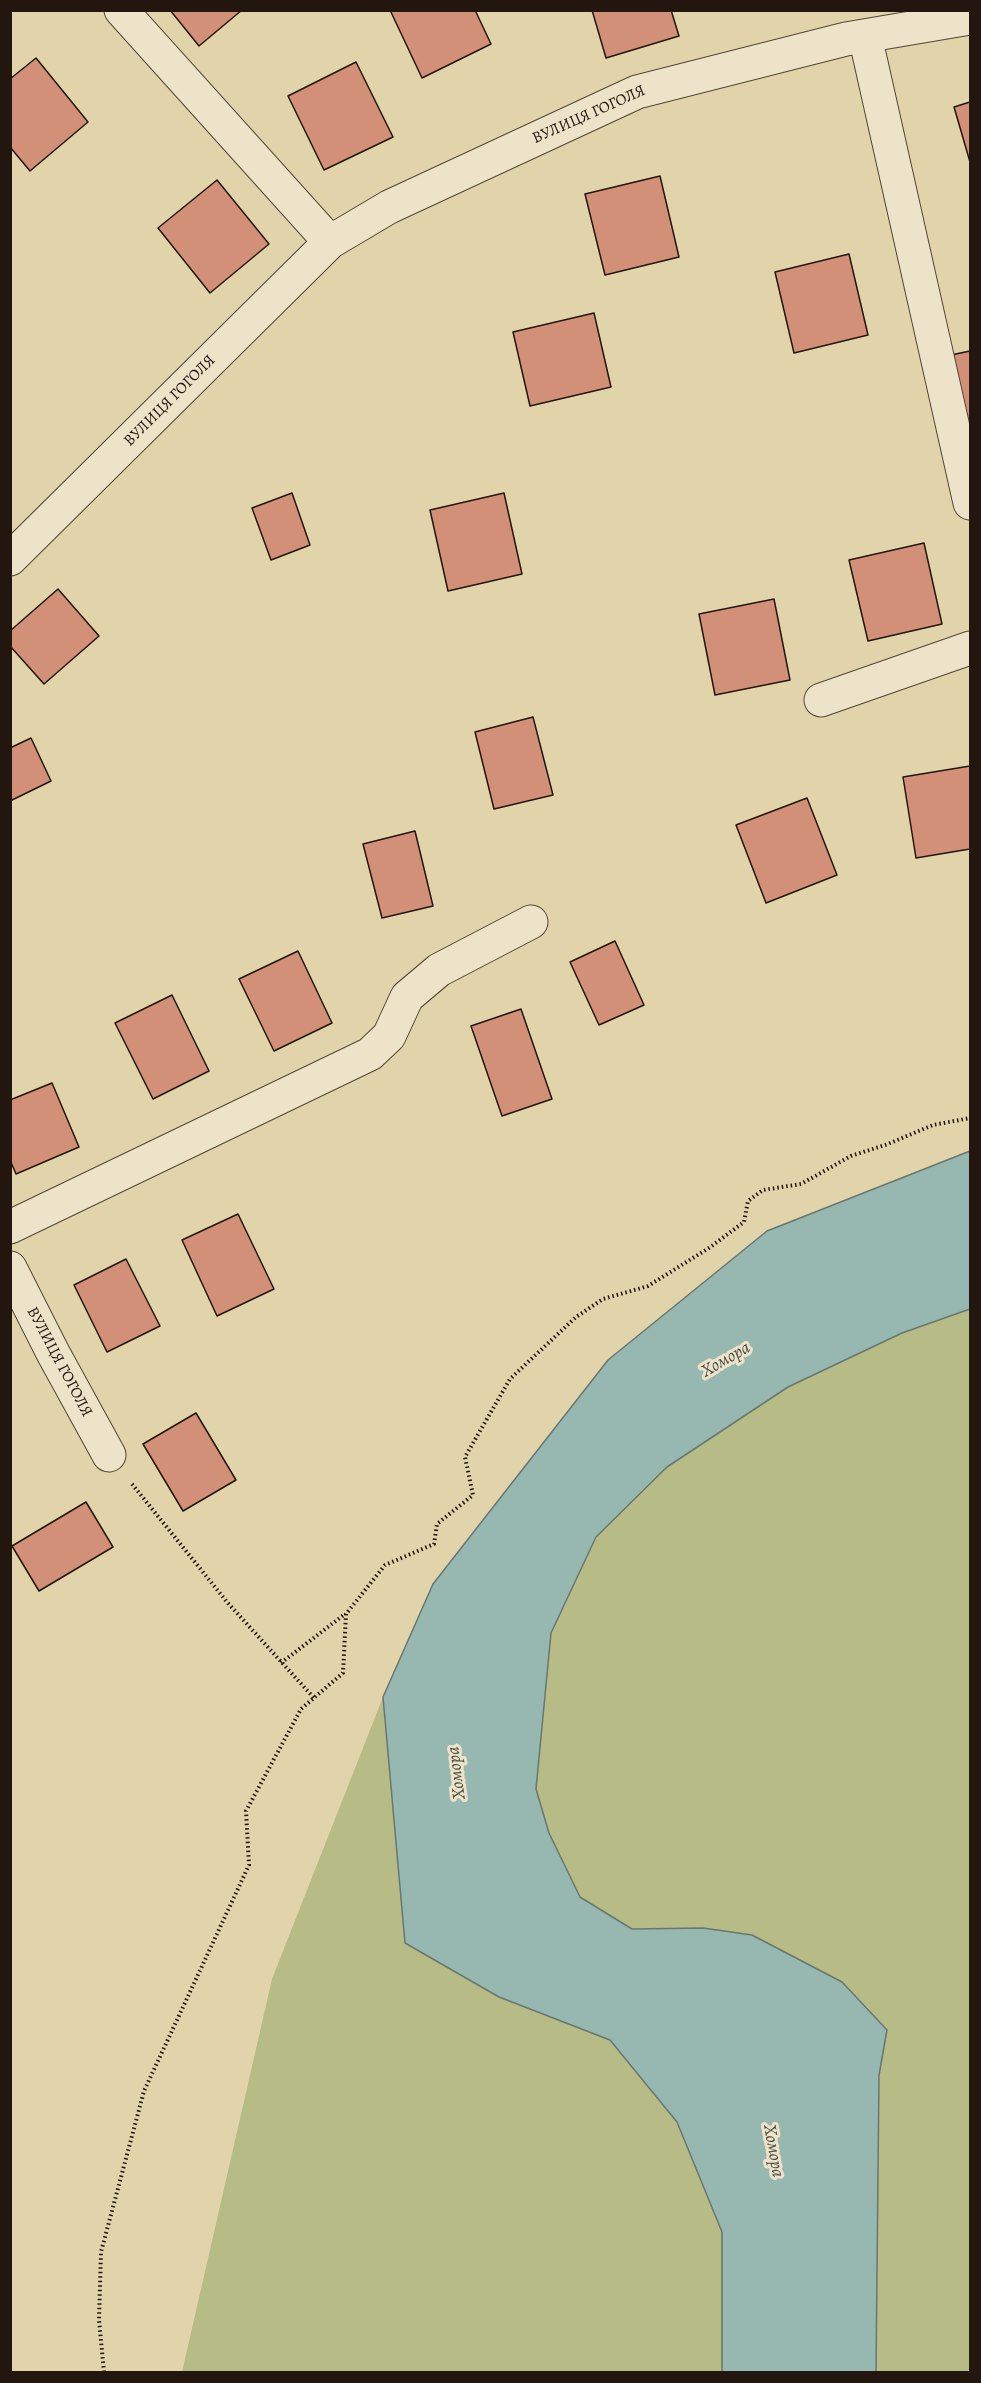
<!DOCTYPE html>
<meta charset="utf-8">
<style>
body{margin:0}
#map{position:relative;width:981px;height:2383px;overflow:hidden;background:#e1d4aa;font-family:Alegreya,serif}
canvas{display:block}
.frame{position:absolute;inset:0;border:12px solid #22160f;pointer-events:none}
</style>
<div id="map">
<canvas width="981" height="2383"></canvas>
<div class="frame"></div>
</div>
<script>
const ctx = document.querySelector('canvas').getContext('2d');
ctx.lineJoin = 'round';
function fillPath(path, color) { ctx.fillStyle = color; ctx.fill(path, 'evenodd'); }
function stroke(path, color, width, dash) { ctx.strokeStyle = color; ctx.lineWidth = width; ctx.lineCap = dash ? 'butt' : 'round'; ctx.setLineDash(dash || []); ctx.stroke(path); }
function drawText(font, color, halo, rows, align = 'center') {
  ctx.font = font + ' Alegreya,serif'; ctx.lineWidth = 6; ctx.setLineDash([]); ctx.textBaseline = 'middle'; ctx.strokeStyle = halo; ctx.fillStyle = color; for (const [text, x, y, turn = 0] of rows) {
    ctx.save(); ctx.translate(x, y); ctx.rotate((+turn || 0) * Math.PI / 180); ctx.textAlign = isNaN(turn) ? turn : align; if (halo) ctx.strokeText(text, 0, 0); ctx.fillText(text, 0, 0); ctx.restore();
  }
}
fillPath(new Path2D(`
 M970,1309V2372H876L879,2075L887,2030L752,1935L703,1928L632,1929L580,1897L549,1833L536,1789L551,1633L596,1537L667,1467L788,1387L902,1333Z
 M383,1697L405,1943L499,1997L610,2040L677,2122L722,2232V2372H182L272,1979Z`), '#b7bb85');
const water = new Path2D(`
 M970,1151V1309L902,1333L788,1387L667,1467L596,1537L551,1633L536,1789L549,1833L580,1897L632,1929L703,1928L752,1935L842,1982L887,2030L879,2075L876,2372H722V2232L677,2122L610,2040L499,1997L405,1943L383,1697L433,1584L608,1360L767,1231Z`);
fillPath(water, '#97b7b1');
stroke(water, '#687770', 1.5);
const building = new Path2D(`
 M170,10H242L199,46Z
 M390,10H475L491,44L422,78Z
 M592,10H671L679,36L606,58Z
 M36,58L88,122L30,171L10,147V79Z
 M356,62L393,137L324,170L288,96Z
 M970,102V162L954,107Z
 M660,176L679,257L605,275L585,194Z
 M217,180L269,244L210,293L158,228Z
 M849,254L868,335L794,353L775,272Z
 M594,313L611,387L530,406L513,332Z
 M970,351V436L951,355Z
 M292,493L310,545L271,560L252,508Z
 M504,493L522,574L448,591L430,510Z
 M924,543L942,624L868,641L849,560Z
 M58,589L99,636L44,684L10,646V631Z
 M774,599L790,680L715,695L699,614Z
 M533,717L553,795L494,809L475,732Z
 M31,738L51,781L10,801V748Z
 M970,766V849L916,858L903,777Z
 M807,798L837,875L766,903L736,825Z
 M415,831L433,906L382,918L363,844Z
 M615,941L644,1005L599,1025L570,962Z
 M298,951L332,1023L274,1051L239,979Z
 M172,995L209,1071L153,1099L115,1023Z
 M521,1009L552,1099L502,1116L471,1026Z
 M52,1083L79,1147L16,1174L10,1160V1100Z
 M238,1214L274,1289L217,1316L182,1240Z
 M126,1259L160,1326L107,1352L74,1285Z
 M196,1413L236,1480L183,1511L143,1444Z
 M86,1502L113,1547L39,1591L12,1546Z`);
fillPath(building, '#d19077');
stroke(building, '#22160f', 1.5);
const minor = new Path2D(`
 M121,10L330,242
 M865,36L970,503
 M10,559L330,242L389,207L637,92L846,39L970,18
 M821,700L970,648
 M10,1227L370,1054L389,1036L407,997L439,970L531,922
 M10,1268L53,1353L109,1455`);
stroke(minor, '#524636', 35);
stroke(new Path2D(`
 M132,1484L227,1602L314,1698
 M281,1663L345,1614
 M104,2372L99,2320L101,2252L144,2091L249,1865L246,1811L301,1709L343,1673L346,1614L385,1565L434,1544L437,1524L473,1495L465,1457L510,1379L576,1317L603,1299L648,1286L709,1248L744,1222L748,1201L763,1190L801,1184L851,1156L888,1144L933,1125L970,1118`), '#22160f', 4, [1.5, 3]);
stroke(minor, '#ece3c8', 33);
drawText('16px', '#22160f', '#ece3c8', [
 ["ВУЛИЦЯ ГОГОЛЯ",589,115,-24],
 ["ВУЛИЦЯ ГОГОЛЯ",170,401,-45],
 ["ВУЛИЦЯ ГОГОЛЯ",59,1362,62]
]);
drawText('italic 18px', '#4b4e48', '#ece3c8', [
 ["Хомора",726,1360,-30],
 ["Хомора",457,1773,-97],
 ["Хомора",773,2151,80]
]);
</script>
